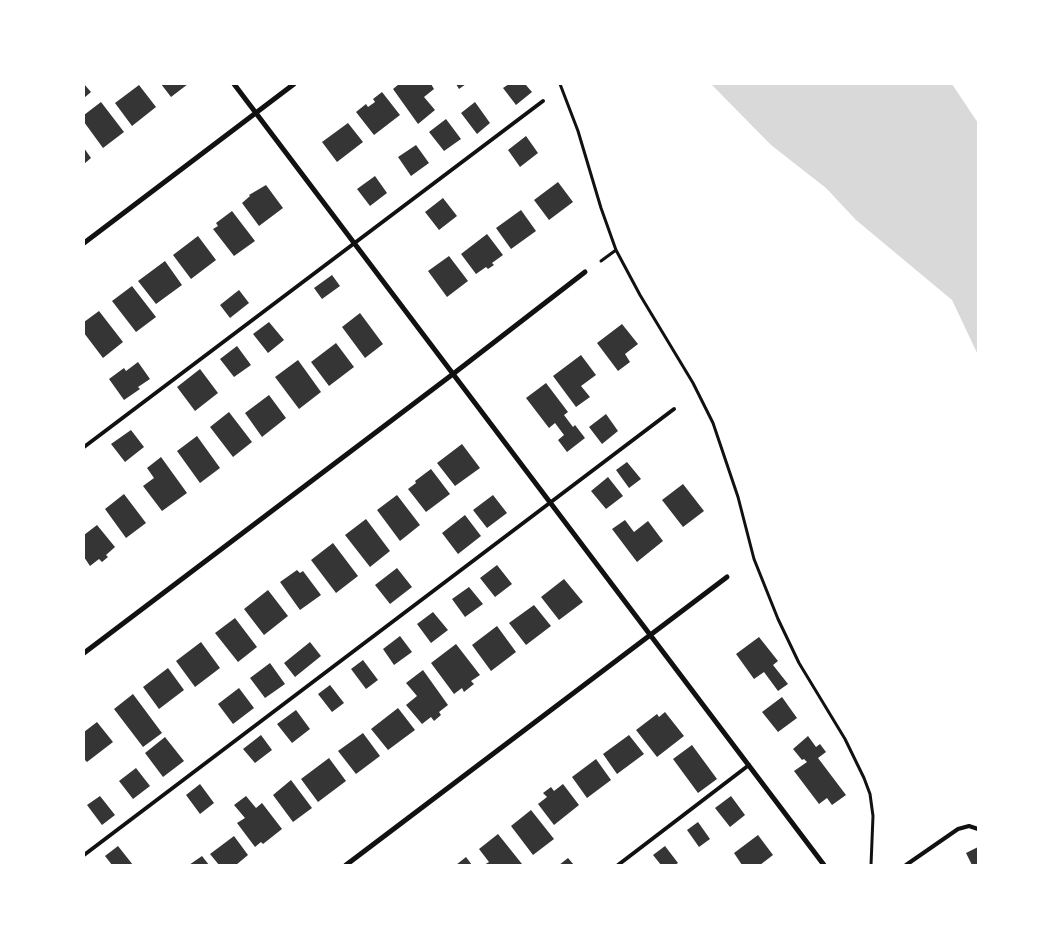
<!DOCTYPE html>
<style>
body{margin:0}
#map{position:relative;width:1062px;height:949px;overflow:hidden;background:#fff;font-family:Karla,sans-serif}
canvas{display:block}
.frame{position:absolute;inset:0;border:85px solid #fff;pointer-events:none}
</style>
<div id="map">
<canvas width="1062" height="949"></canvas>
<div class="frame"></div>
</div>
<script>
const ctx = document.querySelector('canvas').getContext('2d');
ctx.lineJoin = 'round';
function fillPath(path, color) { ctx.fillStyle = color; ctx.fill(path, 'evenodd'); }
function stroke(path, color, width, dash) { ctx.strokeStyle = color; ctx.lineWidth = width; ctx.lineCap = dash ? 'butt' : 'round'; ctx.setLineDash(dash || []); ctx.stroke(path); }
fillPath(new Path2D(`
 M711,84H952L978,123V355L952,300L856,220L826,188L771,145Z`), '#d9d9d9');
fillPath(new Path2D(`
 M84,84L91,92L84,98Z
 M161,84H188L171,97Z
 M399,84H431L434,89L424,97L435,110L418,124L393,89Z
 M456,84H466L459,89Z
 M509,84H525L532,92L516,105L503,88Z
 M139,85L156,107L132,126L115,103Z
 M382,92L400,115L374,135L356,112L366,104L368,107L375,102L373,99Z
 M101,102L124,132L103,148L84,122V115Z
 M475,102L490,123L477,134L461,113Z
 M446,119L461,139L444,151L429,132Z
 M348,123L363,142L337,162L322,142Z
 M526,136L538,153L520,167L508,150Z
 M416,145L429,163L411,176L398,157Z
 M84,148L91,158L84,164Z
 M375,176L387,193L370,206L357,189Z
 M558,182L573,202L549,220L534,200Z
 M266,185L283,208L259,226L242,203L250,196L249,195Z
 M443,198L457,216L439,230L425,212Z
 M521,210L536,231L511,249L496,228Z
 M232,211L255,241L234,256L213,229L218,226L216,223Z
 M487,234L503,255L492,263L494,265L488,269L486,267L476,274L461,254Z
 M198,236L216,260L191,279L173,255Z
 M449,256L468,281L447,297L428,271Z
 M165,261L182,285L156,304L138,281Z
 M332,275L340,286L322,299L314,288Z
 M132,286L156,317L136,332L112,301Z
 M239,290L249,303L230,318L220,305Z
 M99,311L123,342L103,358L84,333V322Z
 M360,313L383,344L365,358L342,327Z
 M269,322L284,340L268,353L253,334Z
 M622,324L638,344L625,354L630,362L618,371L597,343Z
 M336,343L354,367L329,386L311,362Z
 M237,346L251,365L234,377L220,359Z
 M581,355L596,375L581,386L590,397L576,407L553,376Z
 M298,360L321,392L299,409L275,377Z
 M138,362L150,379L138,387L140,389L124,400L109,379L124,368L126,371Z
 M200,369L218,393L195,411L177,387Z
 M546,383L568,412L564,415L573,427L575,425L585,438L567,452L558,440L564,435L555,423L549,428L526,398Z
 M269,395L286,418L262,437L245,413Z
 M229,412L252,442L233,457L210,427Z
 M606,414L618,431L602,444L589,427Z
 M131,430L144,447L125,462L111,444Z
 M197,436L220,468L200,483L177,451Z
 M462,444L480,468L455,486L437,463Z
 M161,457L187,493L162,511L143,486L154,478L147,468Z
 M627,462L641,479L629,488L616,470Z
 M431,469L450,494L426,512L408,489L416,483L415,481Z
 M608,477L623,496L606,509L591,491Z
 M683,484L704,511L683,527L662,500Z
 M124,494L146,523L126,538L105,509Z
 M397,495L420,525L400,541L377,510Z
 M493,495L507,513L487,528L473,510Z
 M465,515L481,536L458,554L442,533Z
 M366,519L390,551L370,567L345,535Z
 M625,520L634,532L648,521L663,541L637,562L612,529Z
 M97,525L115,547L106,555L108,557L102,562L99,559L90,566L84,557V535Z
 M333,543L358,576L336,593L311,560Z
 M497,565L512,584L495,597L480,578Z
 M397,568L412,587L390,604L375,585Z
 M297,570L300,573L303,571L321,595L300,610L280,582Z
 M564,579L583,602L559,620L541,597Z
 M469,587L483,604L465,617L452,599Z
 M268,590L288,616L264,635L244,609Z
 M534,605L551,626L526,645L509,623Z
 M433,612L448,630L431,643L417,624Z
 M235,618L257,647L238,662L215,633Z
 M497,626L516,652L491,671L472,645Z
 M400,636L412,652L394,665L383,649Z
 M759,637L778,661L773,665L788,684L778,691L764,672L754,679L736,654Z
 M201,642L220,668L195,687L176,661Z
 M310,642L321,656L295,677L284,663Z
 M456,644L480,675L471,681L474,684L464,692L462,688L454,694L431,663Z
 M363,660L378,680L366,689L351,669Z
 M270,663L285,684L265,698L250,678Z
 M168,668L184,690L159,709L143,687Z
 M423,670L448,705L439,712L441,715L434,721L431,717L422,724L406,705L417,696L406,683Z
 M330,685L344,703L332,712L318,694Z
 M239,688L254,708L233,724L218,704Z
 M133,694L162,733L143,747L114,709Z
 M782,697L797,718L778,732L762,712Z
 M398,708L415,730L388,750L371,729Z
 M296,710L310,729L292,743L277,724Z
 M665,712L684,736L657,757L636,730L657,714L659,717Z
 M97,722L113,742L87,762L84,759V732Z
 M363,733L380,756L356,774L338,751Z
 M261,735L272,750L255,763L243,749Z
 M629,735L644,754L617,774L603,754Z
 M808,736L816,747L820,744L826,752L818,758L846,795L832,805L827,798L819,804L794,771L807,762L804,759L802,760L793,749Z
 M165,737L184,761L163,777L145,753Z
 M692,745L717,779L698,793L673,759Z
 M329,758L346,781L318,802L301,779Z
 M596,759L611,780L587,798L572,777Z
 M136,768L150,786L133,799L119,781Z
 M291,780L312,808L293,822L273,795Z
 M200,784L214,803L200,814L186,795Z
 M563,784L579,805L554,825L538,804L547,797L543,793L551,787L554,791Z
 M100,796L115,815L102,825L87,805Z
 M246,796L256,808L262,803L282,829L263,844L261,842L255,847L237,823L245,818L234,805Z
 M731,796L745,815L730,827L715,808Z
 M531,810L554,839L533,855L511,826Z
 M698,822L710,839L699,847L687,830Z
 M498,834L522,864L520,865H484L489,862L479,849Z
 M758,835L773,855L760,865H742L734,853Z
 M234,836L248,855L236,865H219L210,854Z
 M118,846L133,865H112L105,856Z
 M665,846L678,863L675,865H661L653,855Z
 M978,847V865H972L966,853Z
 M202,856L209,865H189Z
 M466,857L472,865H456Z
 M568,858L574,865H559Z`), '#353535');
stroke(new Path2D(`
 M560,84L578,131L601,208L616,250L640,295L693,383L713,423L738,497L754,559L778,619L799,663L845,739L864,778L870,794L873,816L871,865
 M601,261L616,250`), '#111', 3);
stroke(new Path2D(`
 M84,447L543,101
 M84,855L674,409
 M618,865L749,765
 M906,865L958,829L969,826L978,829`), '#111', 4);
stroke(new Path2D(`
 M234,84L824,865
 M84,243L294,84
 M84,653L453,374L585,272
 M346,865L727,577`), '#111', 5);
</script>
